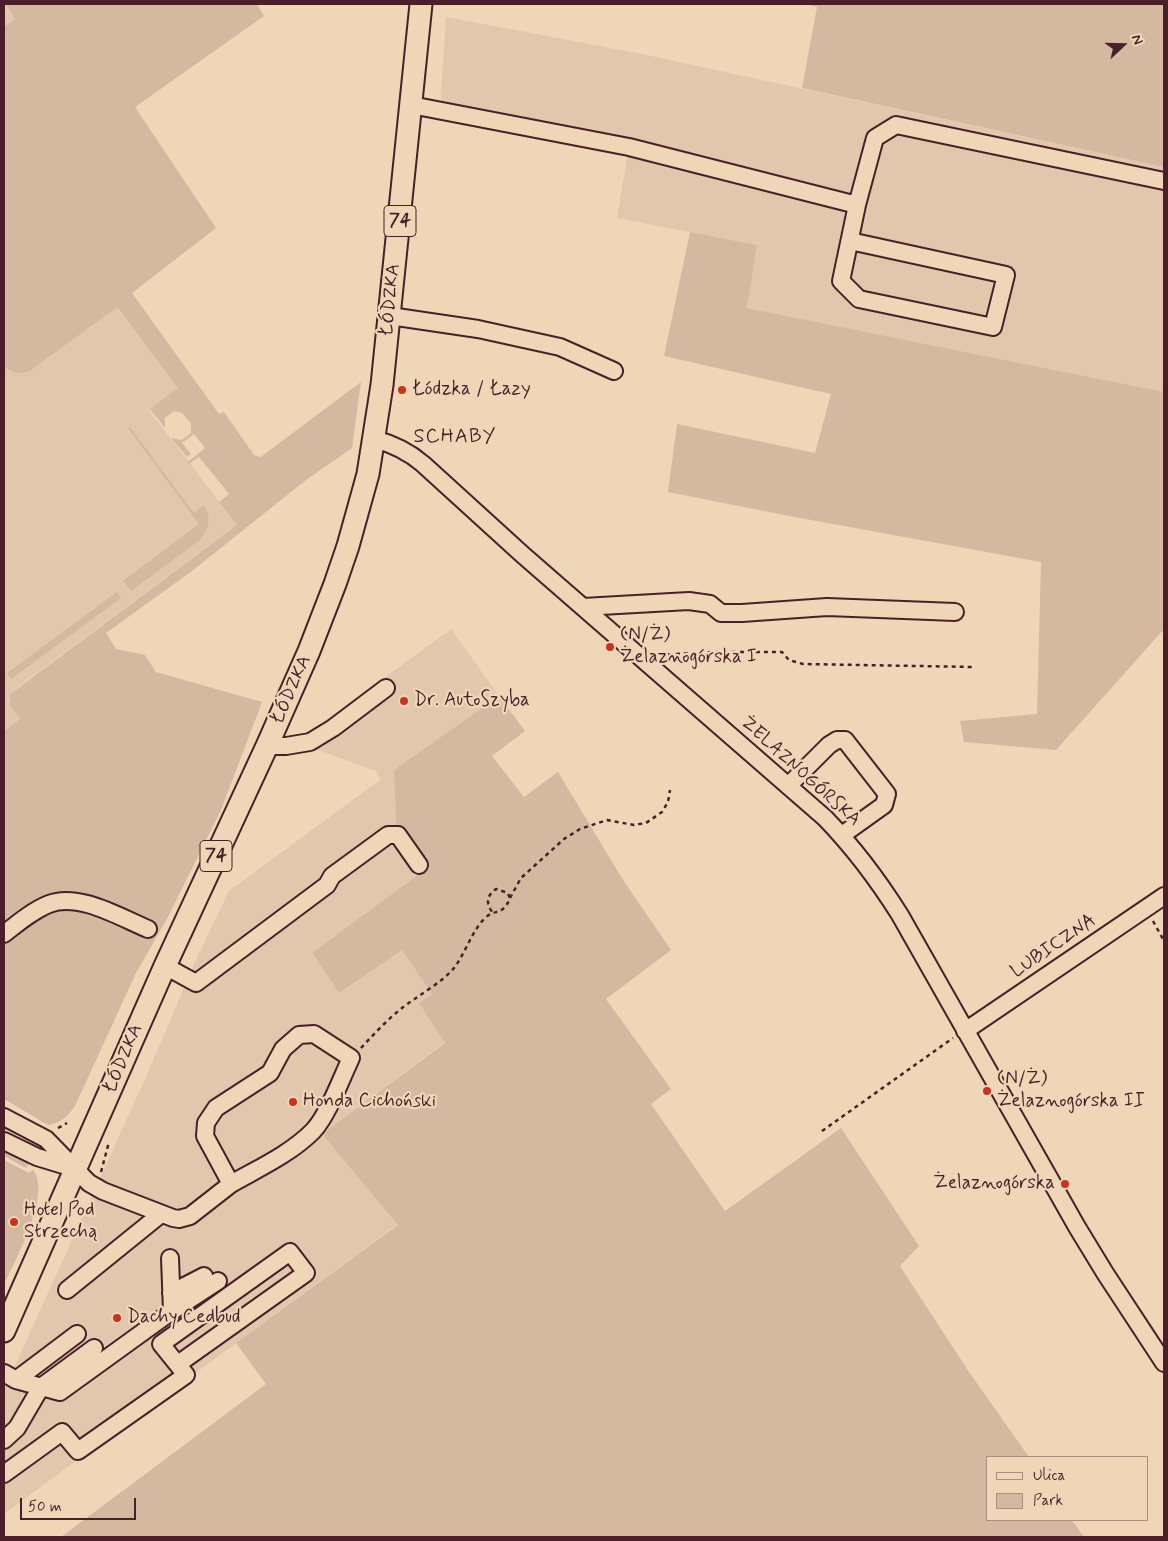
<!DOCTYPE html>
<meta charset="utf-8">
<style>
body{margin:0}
#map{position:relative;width:1168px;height:1541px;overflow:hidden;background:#efd6b7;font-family:Mynerve,sans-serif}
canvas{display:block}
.frame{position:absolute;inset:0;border:5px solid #4a1f2b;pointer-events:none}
.legend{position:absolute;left:986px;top:1456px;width:162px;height:65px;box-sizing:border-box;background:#efd6b7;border:1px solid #ad8d7f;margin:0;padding:6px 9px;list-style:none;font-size:15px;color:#4a1f2b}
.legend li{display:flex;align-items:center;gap:10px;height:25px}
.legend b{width:25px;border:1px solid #ad8d7f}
.north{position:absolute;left:1098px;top:20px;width:50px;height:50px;-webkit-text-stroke:4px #efd6b7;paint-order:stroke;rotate:69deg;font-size:14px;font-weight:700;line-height:20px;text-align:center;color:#4a1f2b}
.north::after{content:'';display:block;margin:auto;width:18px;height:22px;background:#4a1f2b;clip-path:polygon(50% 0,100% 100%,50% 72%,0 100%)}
.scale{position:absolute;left:20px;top:1498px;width:116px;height:22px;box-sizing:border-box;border:2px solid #4a1f2b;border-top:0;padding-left:6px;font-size:15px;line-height:18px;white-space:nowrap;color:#4a1f2b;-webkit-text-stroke:4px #efd6b7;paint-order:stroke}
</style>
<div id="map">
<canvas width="1168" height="1541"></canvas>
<div class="frame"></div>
<ul class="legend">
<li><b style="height:6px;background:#efd6b7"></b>Ulica</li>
<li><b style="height:14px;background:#d4b8a0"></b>Park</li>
</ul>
<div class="north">N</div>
<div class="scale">50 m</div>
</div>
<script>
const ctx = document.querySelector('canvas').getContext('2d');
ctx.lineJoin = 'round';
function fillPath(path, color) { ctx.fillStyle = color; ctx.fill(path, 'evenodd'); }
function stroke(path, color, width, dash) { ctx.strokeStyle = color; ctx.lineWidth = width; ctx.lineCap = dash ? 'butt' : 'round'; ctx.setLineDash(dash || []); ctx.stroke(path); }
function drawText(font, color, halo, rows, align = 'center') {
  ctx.font = font + ' Mynerve,sans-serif'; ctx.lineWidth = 4.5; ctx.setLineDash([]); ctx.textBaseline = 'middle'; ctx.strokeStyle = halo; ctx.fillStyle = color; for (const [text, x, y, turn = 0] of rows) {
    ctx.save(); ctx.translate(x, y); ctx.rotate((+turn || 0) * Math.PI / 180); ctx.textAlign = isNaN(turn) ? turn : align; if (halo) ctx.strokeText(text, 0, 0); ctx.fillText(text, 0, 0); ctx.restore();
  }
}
fillPath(new Path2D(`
 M4,4L15,19L4,27Z
 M446,17L642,54L1164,167V392L747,308L757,245L617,218L629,147L440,110Z
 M116,307L179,388L149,410L237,525L15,689L10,694L8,701L21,719L4,732V367L8,371L21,373L30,371Z
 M451,629L499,696L394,770L396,825L427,869L312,953L339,993L402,950L432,994L419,1003L445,1042L322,1134L398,1224L4,1514V1390L149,1070L194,964L229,891L381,779L376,771L296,742Z`), '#e2c7ac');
fillPath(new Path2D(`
 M5,4H257L264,16L135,107L216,228L132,293L219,414L224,412L254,455L259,457L262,456L361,382L352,448L306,480L192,571L106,633L116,649L145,655L156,672L262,702L221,810L168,917L136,973L75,1106C67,1117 61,1123 48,1125L4,1099V732L20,719L9,704L10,694L237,525L219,502L229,494L199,457L189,464L188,462L205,448L194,434L182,443L191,454L187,457L171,438L182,440L191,433V423L182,413L174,411L165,418V428L150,409L178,388L117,307L30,371C20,374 12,374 4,367V27L15,19Z
 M804,4H1164V167L802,88L817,7Z
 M690,232L757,245L747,308L1164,392V629L1056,750L964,742L960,721L1037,714L1041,562L784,515L668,492L677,424L815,453L831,394L664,356Z
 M130,427L194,513L204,505C212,519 209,528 200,540L131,591L123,581L199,524L128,428Z
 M117,592L121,598L11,679L7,673Z
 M499,696L525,731L492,756L524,797L558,772L623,880L671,950L606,999L671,1089L651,1104L725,1211L841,1128L919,1246L900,1266L969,1372L1029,1457H987V1520H1072L1084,1537H61L266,1384L236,1343L398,1225L322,1134L445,1043L419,1003L432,994L402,950L339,993L312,953L426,869L396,825L394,770Z
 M4,1150L29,1164L26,1168L4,1156Z
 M4,1160L29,1173L33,1170C52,1193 15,1261 4,1285Z`), '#d4b8a0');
const minor = new Path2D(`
 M411,105L629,147L857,205L875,138L896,125L1164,181
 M850,241L1006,275L993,327L859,299L841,281L857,205
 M390,316L478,329L560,347L614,371
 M374,439C393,444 408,451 423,464L523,555L825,818C854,848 878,880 900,915L1077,1227L1105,1273L1164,1363
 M583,607L689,601L710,604L721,613H742L827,607L955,612
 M267,746H286L310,742L333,728L386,688
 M788,786L829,745L837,740H845L887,794L884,805L842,835
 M4,934C18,923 32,911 49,904C79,892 121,918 148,929
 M165,966L196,983L327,885L332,876L388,835H398L419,865
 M965,1031L1164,896
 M4,1117L46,1139L89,1183L103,1191L173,1218L179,1219L190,1216L231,1184L205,1136L206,1123L216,1108L270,1073L283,1049L299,1035L314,1034L351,1058C341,1079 328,1115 313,1131C290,1154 259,1168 231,1184
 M4,1141L37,1157L73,1168
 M67,1290L161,1214
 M171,1293L204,1276
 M172,1311L218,1281
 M4,1373L16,1380L60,1392L172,1311L170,1258
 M16,1380L77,1334
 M4,1440L17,1428L41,1387L94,1348
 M4,1474L62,1432L78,1451L186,1375L161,1344L290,1252L306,1273L178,1364`);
const major = new Path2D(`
 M4,1331L165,966L267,746L309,651L335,584L348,546L368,474L382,385L421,4`);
stroke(minor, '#4a1f2b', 20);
stroke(major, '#4a1f2b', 25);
stroke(new Path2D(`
 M660,655L712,652H782L789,660L803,664L974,667
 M510,898L521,878L564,839L580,829L607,820L634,825L646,823L662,812L668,802L670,790
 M1153,921L1164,941
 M361,1048C374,1034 387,1020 402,1008C416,997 444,981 454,968C466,952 471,933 484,919C496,907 500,918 510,899L508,893L496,889C486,897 486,902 492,912
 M58,1128L67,1123
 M822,1131L953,1038
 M101,1172L109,1142`), '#4a1f2b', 2.5, [4, 4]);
stroke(minor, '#efd6b7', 16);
stroke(major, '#efd6b7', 21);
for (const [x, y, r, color] of [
 [402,390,5,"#c8321e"],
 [610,647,5,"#c8321e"],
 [404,701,5,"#c8321e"],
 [987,1091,5,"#c8321e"],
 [293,1102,5,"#c8321e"],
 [1065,1184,5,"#c8321e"],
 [14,1222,5,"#c8321e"],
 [117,1318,5,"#c8321e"]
]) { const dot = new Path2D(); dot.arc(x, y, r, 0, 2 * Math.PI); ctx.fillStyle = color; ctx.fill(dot); stroke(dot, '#efd6b7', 2); }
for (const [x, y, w] of [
 [400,221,32],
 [216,856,32]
]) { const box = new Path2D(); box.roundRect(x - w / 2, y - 15.5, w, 31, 4); ctx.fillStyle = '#efd6b7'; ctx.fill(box); stroke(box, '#4a1f2b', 1); }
drawText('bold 18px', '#4a1f2b', null, [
 ["74",400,221],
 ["74",216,856]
]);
drawText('19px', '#4a1f2b', '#efd6b7', [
 ["ŁÓDZKA",391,300,-84],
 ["ŁÓDZKA",292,690,-66],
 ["ŻELAZNOGÓRSKA",800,772,42],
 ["LUBICZNA",1054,947,-34],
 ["ŁÓDZKA",124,1059,-67]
]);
drawText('19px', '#4a1f2b', '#efd6b7', [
 ["Łódzka / Łazy",412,390],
 ["(N/Ż)",620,636],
 ["Żelaznogórska I",620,658],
 ["Dr. AutoSzyba",414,701],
 ["(N/Ż)",997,1080],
 ["Żelaznogórska II",997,1102],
 ["Honda Cichoński",303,1102],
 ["Żelaznogórska",1055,1184,"right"],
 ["Hotel Pod",24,1211],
 ["Strzechą",24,1233],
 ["Dachy Cedbud",127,1318]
], 'left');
ctx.letterSpacing = '1px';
drawText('20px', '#4a1f2b', '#efd6b7', [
 ["SCHABY",455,438]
]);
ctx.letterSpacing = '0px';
</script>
